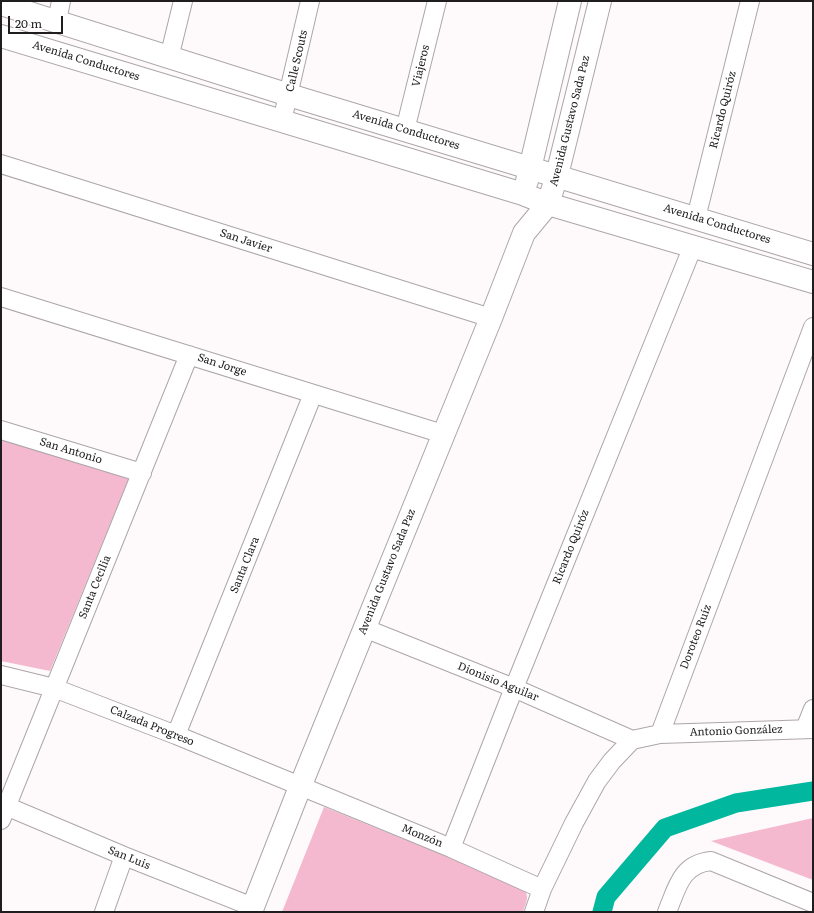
<!DOCTYPE html>
<meta charset="utf-8">
<style>
body{margin:0}
#map{position:relative;width:814px;height:913px;overflow:hidden;background:#fefafb;font-family:Literata,serif}
canvas{display:block}
.frame{position:absolute;inset:0;border:2px solid #1f1d1e;pointer-events:none}
.scale{position:absolute;left:8px;top:16px;width:55px;height:18px;box-sizing:border-box;border:2px solid #1f1d1e;border-top:0;padding-left:5px;font-size:12px;line-height:14px;white-space:nowrap;color:#1f1d1e;-webkit-text-stroke:3px #fff;paint-order:stroke}
</style>
<div id="map">
<canvas width="814" height="913"></canvas>
<div class="frame"></div>
<div class="scale">20 m</div>
</div>
<script>
const ctx = document.querySelector('canvas').getContext('2d');
ctx.lineJoin = 'round';
function fillPath(path, color) { ctx.fillStyle = color; ctx.fill(path, 'evenodd'); }
function stroke(path, color, width, dash) { ctx.strokeStyle = color; ctx.lineWidth = width; ctx.lineCap = dash ? 'butt' : 'round'; ctx.setLineDash(dash || []); ctx.stroke(path); }
function drawText(font, color, halo, rows, align = 'center') {
  ctx.font = font + ' Literata,serif'; ctx.lineWidth = 3; ctx.setLineDash([]); ctx.textBaseline = 'middle'; ctx.strokeStyle = halo; ctx.fillStyle = color; for (const [text, x, y, turn = 0] of rows) {
    ctx.save(); ctx.translate(x, y); ctx.rotate((+turn || 0) * Math.PI / 180); ctx.textAlign = isNaN(turn) ? turn : align; if (halo) ctx.strokeText(text, 0, 0); ctx.fillText(text, 0, 0); ctx.restore();
  }
}
fillPath(new Path2D(`
 M1,440L129,478L50,671L1,661Z
 M324,807L520,886C531,895 527,900 523,912H282Z
 M813,818V880L711,841Z`), '#f5b9cf');
stroke(new Path2D(`
 M602,912L606,897L665,828L736,803L813,791`), '#01b79e', 19);
const minor = new Path2D(`
 M57,21L61,1
 M169,58L183,1
 M282,121L310,1
 M405,130L437,1
 M1,164L491,318
 M696,218L750,1
 M1,297L443,434
 M1,430L142,473
 M364,628L514,688L632,740
 M1,675L54,688L176,735L451,848L542,889
 M805,729L813,709
 M660,734L813,729
 M176,735L313,394
 M6,806L124,856L253,907
 M1,820L189,355
 M451,848L514,688L693,246
 M104,912L124,856
 M534,912L542,889L574,823L597,781L612,761L632,740L660,734L813,327
 M667,912C677,888 681,864 711,861L813,903`);
const tertiary = new Path2D(`
 M1,4L289,95L813,254
 M1,36L523,194L548,204L813,282
 M527,181L570,1
 M251,912L300,787L491,318L524,233L548,204L557,175L600,1`);
stroke(minor, '#ada6a8', 20);
stroke(tertiary, '#ada6a8', 24);
stroke(minor, '#fff', 18);
stroke(tertiary, '#fff', 22);
drawText('11px', '#1f1d1e', '#fff', [
 ["Avenida Conductores",86,61,17],
 ["Calle Scouts",297,61,-77],
 ["Viajeros",421,66,-76],
 ["Ricardo Quiróz",723,110,-76],
 ["Avenida Gustavo Sada Paz",570,121,-76],
 ["Avenida Conductores",406,130,17],
 ["Avenida Conductores",717,224,17],
 ["San Javier",246,241,18],
 ["San Jorge",222,365,18],
 ["San Antonio",71,451,17],
 ["Ricardo Quiróz",571,547,-68],
 ["Santa Clara",245,565,-68],
 ["Avenida Gustavo Sada Paz",387,572,-68],
 ["Santa Cecilia",95,587,-68],
 ["Doroteo Ruíz",696,637,-69],
 ["Dionisio Aguilar",498,682,22],
 ["Calzada Progreso",152,726,22],
 ["Antonio González",736,731,-2],
 ["Monzón",422,836,22],
 ["San Luis",129,858,22]
]);
</script>
